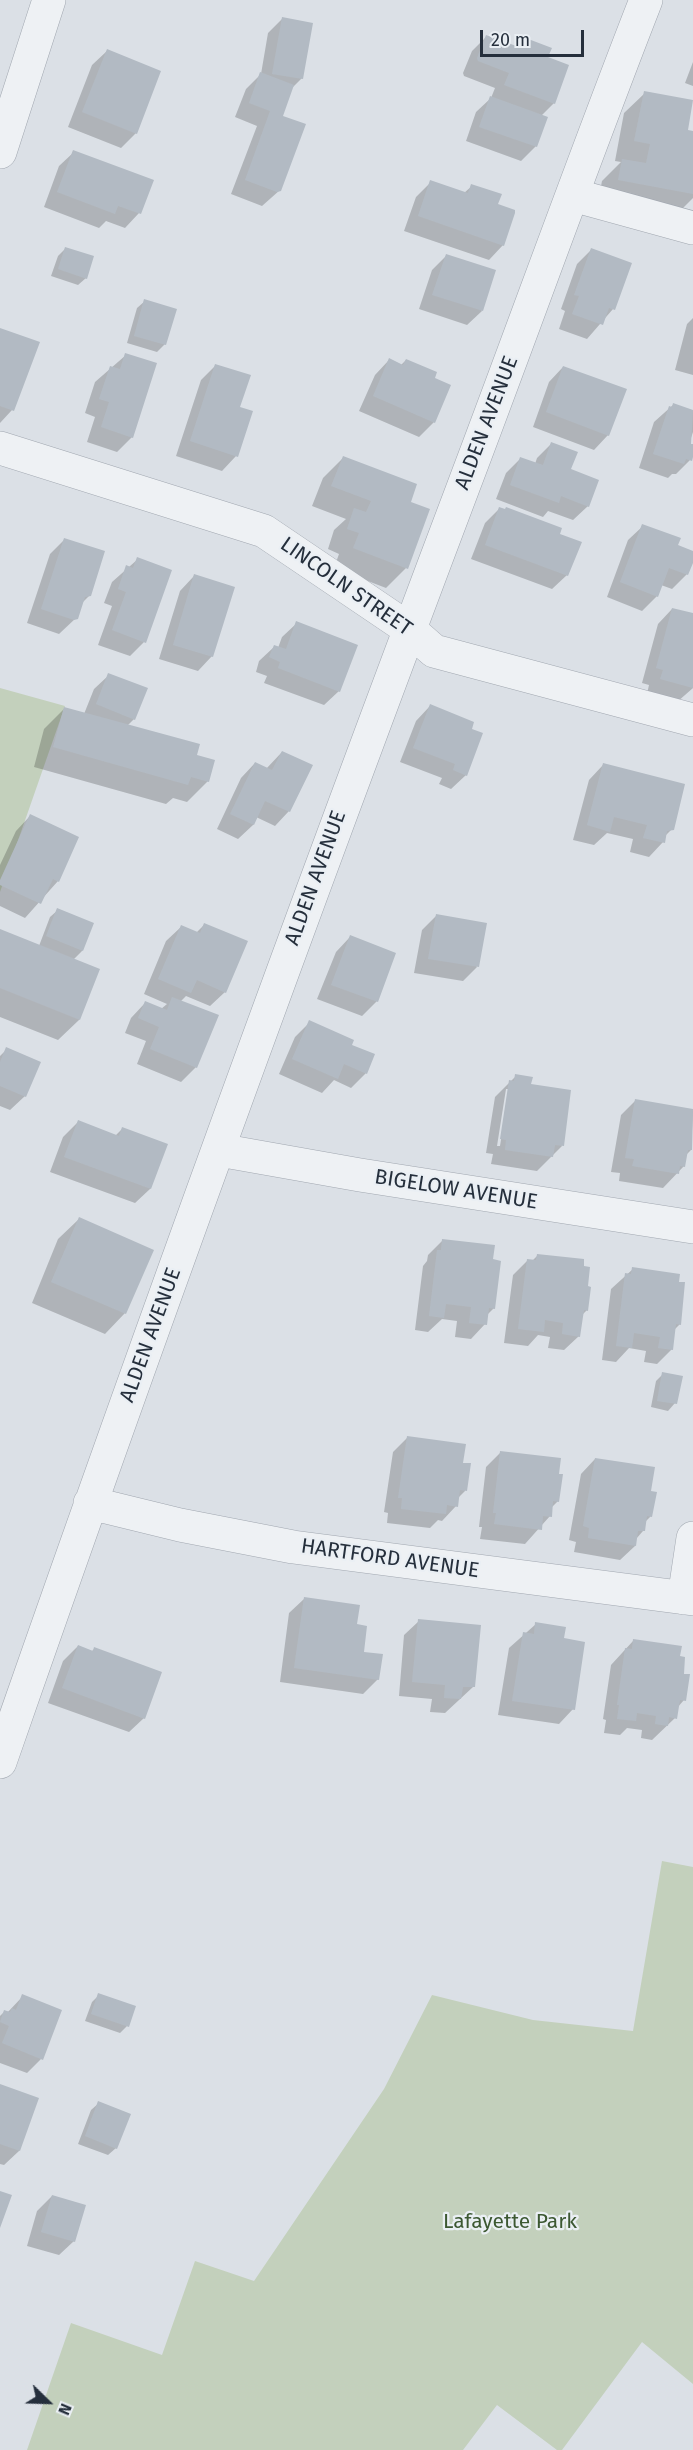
<!DOCTYPE html>
<style>
body{margin:0}
#map{position:relative;width:693px;height:2450px;overflow:hidden;background:#dbe0e6;font-family:"Fira Sans",sans-serif}
canvas{display:block}
.north{position:absolute;left:18px;top:2372px;width:60px;height:60px;-webkit-text-stroke:4px #eaeff4;paint-order:stroke;rotate:113deg;font-size:16px;font-weight:700;line-height:24px;text-align:center;color:#252f3c}
.north::after{content:'';display:block;margin:auto;width:21px;height:27px;background:#252f3c;clip-path:polygon(50% 0,100% 100%,50% 72%,0 100%)}
.scale{position:absolute;left:480px;top:30px;width:104px;height:27px;box-sizing:border-box;border:3px solid #252f3c;border-top:0;padding-left:8px;font-size:18px;line-height:21px;white-space:nowrap;color:#252f3c;-webkit-text-stroke:4px #eaeff4;paint-order:stroke}
</style>
<div id="map">
<canvas width="693" height="2450"></canvas>
<div class="north">N</div>
<div class="scale">20 m</div>
</div>
<script>
const ctx = document.querySelector('canvas').getContext('2d');
ctx.lineJoin = 'round';
function fillPath(path, color) { ctx.fillStyle = color; ctx.fill(path, 'evenodd'); }
function stroke(path, color, width, dash) { ctx.strokeStyle = color; ctx.lineWidth = width; ctx.lineCap = dash ? 'butt' : 'round'; ctx.setLineDash(dash || []); ctx.stroke(path); }
function drawText(font, color, halo, rows, align = 'center') {
  ctx.font = font + ' "Fira Sans",sans-serif'; ctx.lineWidth = 4.5; ctx.setLineDash([]); ctx.textBaseline = 'middle'; ctx.strokeStyle = halo; ctx.fillStyle = color; for (const [text, x, y, turn = 0] of rows) {
    ctx.save(); ctx.translate(x, y); ctx.rotate((+turn || 0) * Math.PI / 180); ctx.textAlign = isNaN(turn) ? turn : align; if (halo) ctx.strokeText(text, 0, 0); ctx.fillText(text, 0, 0); ctx.restore();
  }
}
fillPath(new Path2D(`
 M0,688L65,706L0,892Z
 M662,1861L693,1867V2384L642,2342L562,2450H557L497,2405L463,2450H27L71,2323L162,2355L195,2261L254,2281L384,2089L432,1995L533,2020L633,2031Z`), '#c3d0bc');
fillPath(new Path2D(`
 M282,19L302,78L292,88L281,117L280,190L262,206L231,194L257,126L235,117L246,89L261,74L268,33Z
 M487,36L515,47L523,39L546,58L554,103L541,116L536,146L521,161L466,141L476,112L491,98L495,88L464,76L463,73L472,51Z
 M107,51L136,133L121,148L68,127L92,65Z
 M693,62V86L685,83Z
 M645,93L686,131L693,133V198L676,215L598,201L602,181L621,162L615,161L624,113Z
 M74,152L139,213L125,228L106,221L99,228L44,207L59,166Z
 M431,182L464,193L472,186L497,205L503,245L489,260L404,231L416,197Z
 M66,248L86,278L78,285L51,276L58,256Z
 M591,250L613,309L587,339L559,329L565,311L561,309L577,264Z
 M447,255L482,311L467,325L419,309L432,270Z
 M145,301L165,344L157,352L127,343L137,308Z
 M693,318V375L675,370L687,324Z
 M0,329L12,410L0,423Z
 M126,355L132,437L117,452L87,442L95,417L85,413L95,382Z
 M389,360L401,365L406,360L433,379L434,422L419,437L359,411L375,375Z
 M216,365L239,408L236,456L222,471L176,456L201,380Z
 M563,367L608,435L594,450L533,427L549,382Z
 M673,405L693,411V432L689,444L693,446V452L690,460L676,474H672L668,478L639,468L654,422Z
 M551,444L588,506L573,520L548,511L543,517L496,499L506,473L521,458L535,464L537,458Z
 M343,458L409,502L406,568L386,588L334,568L339,554L328,549L334,530L346,519L312,506L323,478Z
 M499,509L559,535L567,575L552,589L471,559L485,523Z
 M643,526L676,546L693,552V559L687,574L672,589L661,585L657,596L642,611L607,597L628,540Z
 M64,540L90,595L82,603L76,618L59,634L27,623L50,554Z
 M138,559L144,642L130,656L98,645L112,606L104,603L112,582Z
 M194,576L212,656L198,671L159,659L180,591Z
 M672,609L693,615V688L677,702L647,694L649,685L642,683L658,624Z
 M297,623L339,691L324,705L264,683L267,676L256,672L259,661L274,647L278,648L282,637Z
 M109,675L134,719L127,726L195,756L208,781L187,802L173,798L166,804L34,767L44,729L65,708L84,714L94,689Z
 M430,706L466,775L451,789L439,784L442,778L400,762L416,721Z
 M282,752L289,811L275,826L256,817L253,825L238,839L217,829L241,778L255,763L266,769Z
 M603,765L672,829L665,836L663,842L649,857L630,852L633,839L607,833L594,845L573,840L589,780Z
 M30,816L58,881L25,918L0,906V865L16,831Z
 M58,910L92,924L82,951L73,960L98,970L79,1020L58,1040L0,1017V930L39,946L50,917Z
 M437,915L477,967L463,981L414,973L422,930Z
 M204,925L225,992L210,1006L186,996L180,1002L196,1067L181,1082L137,1064L146,1041L125,1033L131,1018L145,1003L161,1009L167,1004L144,994L166,941L181,927L196,933Z
 M350,937L377,1001L362,1016L317,999L336,952Z
 M310,1022L350,1046L366,1073L351,1088L334,1080L322,1093L279,1074L295,1037Z
 M7,1049L25,1096L10,1110L0,1106V1056Z
 M516,1076L530,1085L562,1146L537,1171L491,1164L493,1154L486,1153L495,1097ZM506,1089H509L500,1146H497Z
 M635,1101L693,1111L691,1150L686,1155L684,1166L663,1188L619,1181L620,1173L611,1172L621,1115Z
 M78,1122L115,1136L122,1129L166,1145L150,1189L135,1203L50,1172L63,1137Z
 M79,1219L125,1313L105,1334L32,1303L58,1239Z
 M443,1240L494,1308L486,1316L485,1324L471,1339L455,1337L457,1321L442,1319L428,1332L415,1330L423,1266L427,1261L428,1255Z
 M538,1255L587,1310L582,1315L579,1336L564,1350L548,1348L550,1337L538,1335L528,1346L504,1343L513,1275L528,1260L532,1261Z
 M633,1269L680,1324L674,1330L672,1349L657,1364L644,1362L646,1351L629,1348L616,1362L602,1360L611,1289Z
 M663,1374L675,1403L668,1411L651,1407L656,1381Z
 M407,1438L462,1464L465,1491L457,1499L456,1506L442,1521L438,1520L430,1528L387,1523L388,1513L384,1512L393,1452Z
 M500,1453L558,1501L551,1508L550,1516L525,1544L480,1539L482,1527H479L486,1467Z
 M595,1459L650,1492L651,1516L645,1522L643,1531L636,1539L635,1546L620,1560L574,1552L576,1542L569,1540L581,1474Z
 M304,1599L355,1626L362,1653L378,1679L363,1694L280,1682L289,1613Z
 M419,1621L473,1687L445,1713L430,1712L432,1699L399,1696L404,1635Z
 M536,1624L563,1640L573,1709L559,1724L498,1715L509,1648Z
 M633,1641L678,1658L684,1700L677,1708L675,1718L652,1740L641,1738L642,1730L627,1728L620,1735L604,1733L606,1720L603,1719L611,1665Z
 M78,1646L91,1652L94,1649L144,1718L129,1732L48,1703L63,1661Z
 M99,1995L127,2026L120,2033L85,2021L92,2002Z
 M23,1996L41,2059L27,2073L0,2063V2016L4,2012L7,2013Z
 M0,2085L37,2099L19,2151L4,2165L0,2164Z
 M99,2103L116,2148L108,2155L78,2144L91,2110Z
 M52,2196L74,2241L59,2255L27,2246L37,2211Z`), '#0003');
fillPath(new Path2D(`
 M282,17L313,23L303,79L272,74Z
 M486,35L519,47L523,37L552,48L548,57L569,65L555,104L504,85L509,73L478,61L477,58Z
 M107,49L161,71L137,134L82,112Z
 M260,72L294,85L283,116L306,124L281,191L277,192L245,180L270,111L249,103Z
 M644,91L693,100L688,130L693,131V194L618,180L622,159L646,163L650,144L634,141Z
 M490,96L548,117L537,147L479,127Z
 M73,150L154,180L141,214L118,206L115,214L57,192Z
 M430,180L468,193L471,184L502,194L498,204L515,210V213L504,246L418,216Z
 M65,247L94,256L87,279L58,269Z
 M591,248L632,263L615,310L609,308L603,325L572,314L579,296L574,295Z
 M446,254L496,270L483,311L432,295Z
 M144,299L177,309L166,345L134,336Z
 M0,328L40,342L14,411L0,406Z
 M125,353L157,363L133,438L101,427L109,402L99,399L110,366L120,369Z
 M389,358L403,365L406,359L437,372L435,378L451,385L435,423L373,396Z
 M215,364L251,375L240,407L253,411L238,457L190,441Z
 M563,366L627,389L609,436L546,412Z
 M673,403L693,410L691,444H693V457L692,461L686,459L684,464L653,454L669,406L672,407Z
 M551,442L578,452L571,469L599,480L589,507L561,496L559,503L510,485L520,457L543,465Z
 M343,456L417,484L411,502L430,509L408,569L353,548L359,533L347,529L354,508L366,512L371,501L331,486Z
 M499,507L505,509L506,507L562,528L560,534L582,542L568,576L485,545Z
 M642,524L681,538L678,545L693,551V563L688,575L669,568L658,597L620,582Z
 M64,538L105,551L91,596L85,597L78,619L74,620L41,609Z
 M137,557L172,570L146,643L112,630L126,592L118,589L126,565L133,568Z
 M194,574L235,587L213,657L173,645Z
 M672,608L693,613V688L660,679L663,670L656,668Z
 M296,621L358,645L340,692L278,668L280,662L269,657L274,645L286,649Z
 M108,673L148,688L135,720L96,704Z
 M430,704L474,722L472,729L483,733L467,776L453,770L455,764L413,748Z
 M64,707L200,744L197,755L215,760L209,782L191,777L188,785L53,747Z
 M282,751L313,765L290,812L265,801L254,825L230,814L255,762L272,770Z
 M603,763L685,784L674,830L667,831L665,843L643,838L647,825L614,817L610,832L587,825Z
 M30,814L79,837L59,882L53,879L41,904L0,885V880Z
 M57,908L94,923L83,951L46,936Z
 M436,914L487,923L479,967L428,959Z
 M204,923L248,941L226,993L197,980L191,993L158,979L181,925L200,933Z
 M0,929L100,969L80,1020L0,988Z
 M350,935L396,953L378,1002L331,985Z
 M172,997L219,1015L197,1068L150,1049L159,1027L138,1018L145,1001L167,1010Z
 M309,1020L354,1040L352,1045L375,1054L367,1074L344,1064L338,1079L292,1059Z
 M6,1047L41,1062L26,1097L0,1086V1062Z
 M515,1074L533,1077L531,1084L571,1090L564,1146L555,1145L553,1157L505,1150L506,1140L500,1139L509,1080L514,1081Z
 M635,1099L693,1109L692,1150H688L685,1167L680,1166L679,1174L632,1166L634,1159L625,1158Z
 M78,1120L119,1136L122,1127L168,1144L151,1189L64,1157Z
 M79,1217L154,1250L126,1314L51,1282Z
 M442,1239L495,1245L493,1259L501,1261L495,1309L489,1308L487,1325L469,1323L471,1307L446,1304L444,1318L429,1316L437,1250H441Z
 M537,1254L584,1259V1266L590,1267L588,1286L591,1287L588,1311L584,1310L580,1337L562,1334L563,1323L545,1320L544,1332L518,1329L527,1259L536,1260Z
 M632,1267L680,1274L679,1282H685L681,1325L676,1324L673,1350L658,1348L660,1337L634,1333L632,1348L616,1346L625,1273L631,1274Z
 M662,1372L683,1376L677,1404L657,1401Z
 M407,1436L466,1444L463,1463H471L467,1491L460,1490L458,1507L447,1505L446,1514L401,1509L402,1498H398Z
 M500,1451L561,1458L559,1474H563L559,1502L553,1501L552,1517L543,1516L542,1530L494,1524L496,1513H493Z
 M595,1458L655,1467L651,1491L657,1492L652,1517L647,1516L645,1531H638L636,1546L588,1538L589,1528L583,1526Z
 M304,1597L360,1605L357,1624L367,1626L364,1652L383,1654L379,1680L294,1668Z
 M418,1619L481,1625L475,1687H463L461,1699L444,1698L445,1685L412,1682Z
 M535,1622L566,1627L564,1638L585,1642L575,1710L512,1701L523,1632L534,1634Z
 M633,1639L682,1646L680,1656L685,1657L684,1674H690L686,1701L680,1700L677,1719L669,1717L668,1726L655,1724L656,1716L637,1713L636,1721L617,1719L619,1705H617L625,1648L632,1649Z
 M78,1645L93,1651L94,1647L162,1672L145,1719L62,1688Z
 M98,1993L136,2006L129,2027L91,2014Z
 M22,1994L62,2010L43,2060L2,2043L9,2026L0,2022L4,2010L10,2012L12,2008L16,2010Z
 M0,2084L39,2098L20,2151L0,2144Z
 M98,2101L131,2114L117,2149L85,2136Z
 M0,2191L12,2195L0,2228Z
 M52,2195L86,2205L75,2242L41,2232Z`), '#b2bac3');
const minor = new Path2D(`
 M0,152L49,0
 M573,195L693,228
 M0,448L264,531L409,629L434,651L693,720
 M219,1150L360,1175L693,1227
 M90,1503L180,1525L293,1547L693,1599
 M684,1598L693,1538
 M0,1762C149,1334 304,909 464,485C525,324 583,161 646,0`);
stroke(minor, '#a1a7b0', 34);
stroke(minor, '#eef1f4', 33);
drawText('21px', '#252f3c', '#eaeff4', [
 ["ALDEN AVENUE",487,423,-69],
 ["LINCOLN STREET",346,587,35],
 ["ALDEN AVENUE",316,878,-70],
 ["BIGELOW AVENUE",456,1190,9],
 ["ALDEN AVENUE",151,1335,-70],
 ["HARTFORD AVENUE",390,1559,8]
]);
drawText('21px', '#3c5832', '#eaeff4', [
 ["Lafayette Park",510,2222]
]);
</script>
